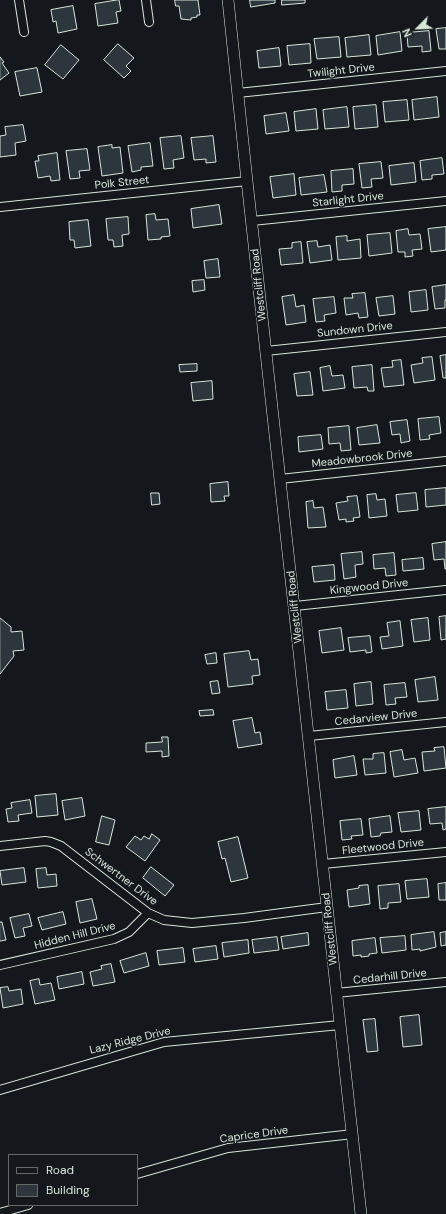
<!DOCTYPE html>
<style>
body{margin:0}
#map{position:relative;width:446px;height:1214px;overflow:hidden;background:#14181c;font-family:"DM Sans",sans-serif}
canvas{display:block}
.legend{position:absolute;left:8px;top:1154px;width:130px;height:52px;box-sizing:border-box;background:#14181c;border:1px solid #626a69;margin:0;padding:5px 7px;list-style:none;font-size:12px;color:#d8e6dc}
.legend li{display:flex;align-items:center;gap:8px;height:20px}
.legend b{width:20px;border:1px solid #626a69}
.north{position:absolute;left:398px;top:8px;width:40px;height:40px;-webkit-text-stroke:3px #14181c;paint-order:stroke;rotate:246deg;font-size:11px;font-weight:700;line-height:16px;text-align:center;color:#d8e6dc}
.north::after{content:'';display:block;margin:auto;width:14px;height:18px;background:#d8e6dc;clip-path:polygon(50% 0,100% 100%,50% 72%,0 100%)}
</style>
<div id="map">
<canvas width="446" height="1214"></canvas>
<ul class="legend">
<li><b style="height:5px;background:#14181c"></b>Road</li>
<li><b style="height:11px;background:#2c363c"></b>Building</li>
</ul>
<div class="north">N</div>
</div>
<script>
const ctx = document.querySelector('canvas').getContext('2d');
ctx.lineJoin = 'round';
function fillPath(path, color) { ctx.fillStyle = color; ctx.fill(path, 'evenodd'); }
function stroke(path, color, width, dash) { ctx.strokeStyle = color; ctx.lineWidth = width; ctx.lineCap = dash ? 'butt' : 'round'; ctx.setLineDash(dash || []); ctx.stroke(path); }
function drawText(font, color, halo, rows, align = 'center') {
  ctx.font = font + ' "DM Sans",sans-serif'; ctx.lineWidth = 3; ctx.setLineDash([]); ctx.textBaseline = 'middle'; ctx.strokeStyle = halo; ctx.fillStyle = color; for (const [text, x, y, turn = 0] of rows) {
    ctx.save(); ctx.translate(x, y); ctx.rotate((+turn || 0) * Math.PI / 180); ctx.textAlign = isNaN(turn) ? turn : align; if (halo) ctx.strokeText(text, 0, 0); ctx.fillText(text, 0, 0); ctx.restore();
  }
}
const building = new Path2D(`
 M119,0L121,11L116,12L118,23L98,26L95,4Z
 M175,0H198L200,15H197V17L191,18V20L181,19L179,6H176Z
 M250,0H275V3L251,7Z
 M282,0H305V3L282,5Z
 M73,6L77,29L58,33L56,21L53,22L51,10Z
 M446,28V49H439L436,29Z
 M429,31L431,51L422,52V46L408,47L407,33Z
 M400,32L402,51L378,55L376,36Z
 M369,35L371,55L347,57L345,38Z
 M339,37L341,57L317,59L314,39Z
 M118,44L134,58L126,66L131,71L124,78L104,60Z
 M310,44L311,63L289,65L287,46Z
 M61,45L79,60L63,79L45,65Z
 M279,48L281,66L259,68L257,51Z
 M0,57L4,62L2,63L9,73L0,80Z
 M37,68L42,92L20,96L15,72Z
 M437,97L439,117L414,120L412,100Z
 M407,100L409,120L385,122L383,102Z
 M376,105L378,127L355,129L353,107Z
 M347,107L349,127L325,129L323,110Z
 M316,109L318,129L296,131L294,112Z
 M286,113L289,131L266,134L264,116Z
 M23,125L26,141L15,143L16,155L0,157V136L6,135L5,127Z
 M181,136L184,158L173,160L174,168L164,169L160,138Z
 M213,136L216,162L206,163V159L194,160L191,138Z
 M150,143L153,166L141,167V170L132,172L128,146Z
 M112,145V148L120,147L123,173L102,176L98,147Z
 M87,149L90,170L79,171L80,178L70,179L66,151Z
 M57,153L60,180L51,181L50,176L38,178L35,161H39L38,156Z
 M442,158L444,174L432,175V179L422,180L420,161Z
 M381,162L383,178L371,179L372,187L362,188L359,164Z
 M414,163L416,182L391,185L389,166Z
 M353,169L354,184L342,185V191L332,192L331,171Z
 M294,174L296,195L273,198L270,177Z
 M324,175L327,192L301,195L299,178Z
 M219,205L222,224L193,228L191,209Z
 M155,214L156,220L168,219L170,236L161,237V239L148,240L146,215Z
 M128,217L129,234L122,235L123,246L114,247L113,240H108L106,219Z
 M88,220L91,246L75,248L74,240H70L69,222Z
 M446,227V250L431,252L428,229Z
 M408,229L409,235L420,234L422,249L412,250L413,256L405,257V252H398L396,231Z
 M390,233L392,253L369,256L367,235Z
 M347,236V241L360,239L361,258L338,260L336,237Z
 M317,241L318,247L330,245L332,260L310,263L307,242Z
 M301,242L303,263L281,265L279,249L292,248V243Z
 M218,259L220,277L206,278L204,261Z
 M204,280L205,290L193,292L192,281Z
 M446,285V300H445V308L435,309L432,287Z
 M426,290L428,310L411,312L409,292Z
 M365,293L368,317L359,318L358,313L346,315L344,298H353L352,294Z
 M294,295L296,307L304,305L306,322L286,325L282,297Z
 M393,296L395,314L379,316L376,298Z
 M334,297L336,313L324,315L325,321L316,322L313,299Z
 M446,355V378H443L440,356Z
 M432,357L435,380L414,383L411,365L423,363L422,358Z
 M401,360L404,385L384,387L381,368L393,367L392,361Z
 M197,364V371L180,372L179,365Z
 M372,365L374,391H368L367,387L354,388L352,367Z
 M330,366L332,376L343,375L345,388L323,391L320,368Z
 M310,372L313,395L297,396L294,374Z
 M212,381L213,399L193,401L191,383Z
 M439,417L441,433L429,435L430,439L420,440L418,419Z
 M407,420L410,441L401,443L400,434L392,435L390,422Z
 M377,425L380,443L359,445L357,428Z
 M349,426L351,450L341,451L340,443L329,444L328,428Z
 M321,435L323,449L299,452L298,437Z
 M228,482L229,496H224L225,501L211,502L210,484Z
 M446,488V505L426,507L425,490Z
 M151,493H159L160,504L152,505Z
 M416,493L418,510L398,512L396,495Z
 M376,494L377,500L385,499L387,516L369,518L367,495Z
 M357,496L360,517L353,518L354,521L346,522V519L339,520L336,503L348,501L347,497Z
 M313,501L314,508L323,507L326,527L308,528L306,502Z
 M446,542V569H445L444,559L434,560L432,544Z
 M362,552L363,564L355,565L356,577L344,579L341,554Z
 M394,553L396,575L386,576L385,568L374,569L373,555Z
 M423,558L424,569L403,571L402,560Z
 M334,565L335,580L314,582L312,567Z
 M446,616V639L441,640L439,617Z
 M0,618L11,627V632L22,631L24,650L13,651L14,656L0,674Z
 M428,618L430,640L414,642L411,620Z
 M400,621L403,646L382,649L380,637L389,636L387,623Z
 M341,628L344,650L322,653L319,631Z
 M370,636L372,652L366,653V650L350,652L348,638Z
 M249,651L251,660L258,659L260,675L252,676L253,684L228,687L224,654Z
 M216,653L217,663L207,664L205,655Z
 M435,677L438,700L418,702L415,680Z
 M218,681L220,693L212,694L210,682Z
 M371,682L373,704L356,706L354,684Z
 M405,683L407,697L395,698L396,704L386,705L384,685Z
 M346,690L348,708L327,710L325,692Z
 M213,710L214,715L200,716L199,711Z
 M252,718L255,733L260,732L262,744L238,748L233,721Z
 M162,737H168L169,756L162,757V751L146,752V743L162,742Z
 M444,747L446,768L424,771L422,752L435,751L434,748Z
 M402,750L404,760L415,758L418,773L394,777L390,752Z
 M384,753L386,773L365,775L363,759H373V754Z
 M354,756L357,775L335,778L333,760Z
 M56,794L58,815L37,817L35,796Z
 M82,798L85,816L65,820L62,801Z
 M30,800L32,813L18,815L19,821L8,822L6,809L12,808L11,803Z
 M446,807V829L443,830L442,823L430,824L428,809Z
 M419,811L421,830L401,832L398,813Z
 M102,816L115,820L109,845L96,842Z
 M390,816L392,832L381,833L380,836L371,837L369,819Z
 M361,819L363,835L351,836L352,839L342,840L340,821Z
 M152,834L160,840L145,861L126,847L135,836L141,840L144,836L149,839Z
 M238,837L248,878L231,882L225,858L222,859L218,842Z
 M151,867L174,885L165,896L143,878Z
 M24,868L26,882L2,885L0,871Z
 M46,868L47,875L56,874L57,886L38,888L36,869Z
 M427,879L429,897L407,899L405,881Z
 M446,883V900H439L438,884Z
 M399,884L401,902L388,903V908L380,909L378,886Z
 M368,885L370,904L349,907L347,890L359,888V886Z
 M92,899L97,919L80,923L76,902Z
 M63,912L66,924L42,930L38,918Z
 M29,914L32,926L23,928L25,936L15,938L10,918Z
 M0,922H2L6,940L0,941Z
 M434,932L436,947L420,951V949L412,950L411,935Z
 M446,932V945L441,946L440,933Z
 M308,933L309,945L283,949L281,937Z
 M405,936L406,950L382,953L380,938Z
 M277,937L279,950L254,953L252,940Z
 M375,938L377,953L369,954V956L361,957V955L353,956L352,941Z
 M248,940L249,953L224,957L222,943Z
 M216,946L218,959L195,962L193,949Z
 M183,948L185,962L159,965L157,951Z
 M146,953L149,966L124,973L120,961Z
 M111,964L115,982L93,986L90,972L102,969L101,966Z
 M82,972L84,984L59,989L57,977Z
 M39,979L40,985L51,983L55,1000L35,1004L30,981Z
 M8,987L9,991L21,989L23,1004L3,1008L0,988Z
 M419,1015L422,1045L403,1047L400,1017Z
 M375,1019L378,1051L367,1052L363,1020Z`);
fillPath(building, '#2c363c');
stroke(building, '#d8e6dc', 1);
const minor = new Path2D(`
 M19,0L24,32
 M146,0L149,22
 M238,93L446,71
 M0,207L247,181
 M252,221L446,201
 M266,351L446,332
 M280,479L446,461
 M295,606L446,590
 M309,736L446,722
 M0,846L45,841L51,842L61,846L148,913L164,920L192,923L244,918L327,907
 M323,864L446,852
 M0,965L114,939L129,932L148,913
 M336,993L446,982
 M0,1090L164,1042L340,1025
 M137,1174L228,1148L353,1134
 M0,1213L28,1205`);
const tertiary = new Path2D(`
 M228,0L247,181L361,1214`);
stroke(minor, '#d8e6dc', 10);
stroke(tertiary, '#d8e6dc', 12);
stroke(minor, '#14181c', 8);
stroke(tertiary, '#14181c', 11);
drawText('11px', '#d8e6dc', '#14181c', [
 ["Twilight Drive",341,71,-6],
 ["Polk Street",122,183,-6],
 ["Starlight Drive",348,200,-6],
 ["Westcliff Road",259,285,-96],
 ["Sundown Drive",355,330,-6],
 ["Meadowbrook Drive",362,459,-6],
 ["Kingwood Drive",369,587,-6],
 ["Westcliff Road",295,607,-96],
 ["Cedarview Drive",376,718,-6],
 ["Fleetwood Drive",383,847,-6],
 ["Schwertner Drive",121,877,37],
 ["Westcliff Road",330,929,-96],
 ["Hidden Hill Drive",75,936,-14],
 ["Cedarhill Drive",390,977,-6],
 ["Lazy Ridge Drive",130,1041,-14],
 ["Caprice Drive",254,1135,-8]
]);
</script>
